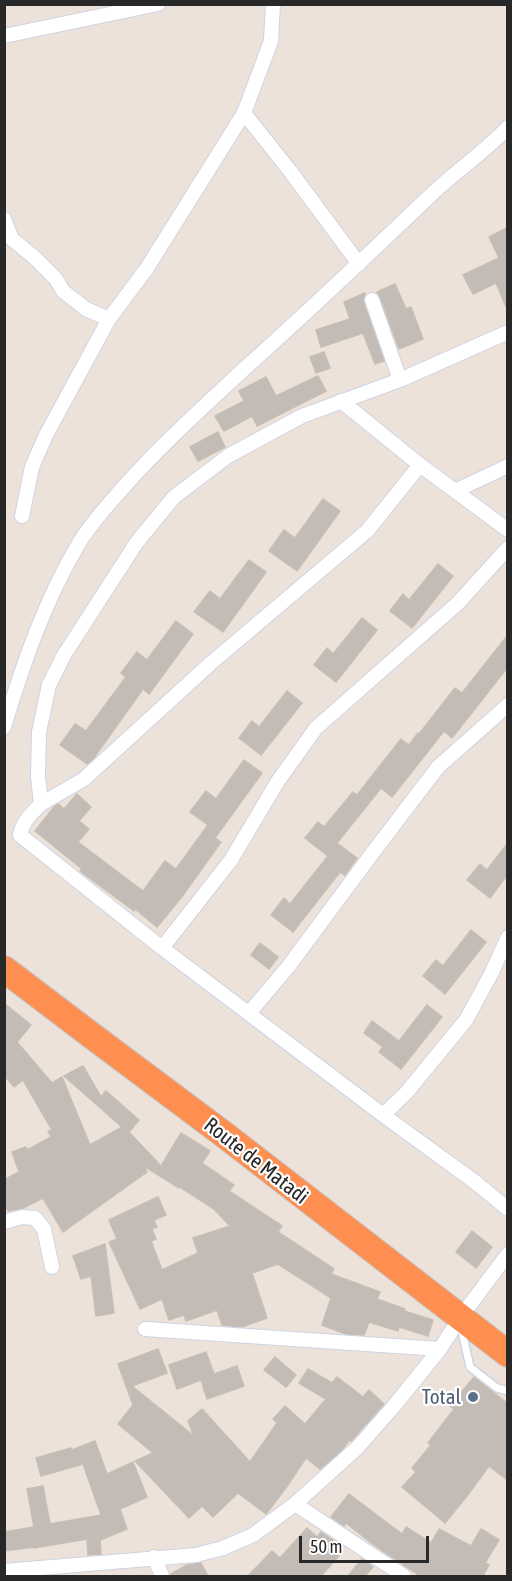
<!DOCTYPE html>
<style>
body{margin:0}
#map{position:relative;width:512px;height:1581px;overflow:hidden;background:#ece2d9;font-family:"Asap Condensed",sans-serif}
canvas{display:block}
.frame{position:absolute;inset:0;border:6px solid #282828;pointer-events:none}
.scale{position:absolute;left:299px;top:1536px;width:130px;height:27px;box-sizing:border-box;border:3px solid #282828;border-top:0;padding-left:8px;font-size:18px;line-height:21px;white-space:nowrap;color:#282828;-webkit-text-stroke:4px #fff;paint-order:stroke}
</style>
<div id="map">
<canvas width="512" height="1581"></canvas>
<div class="frame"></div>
<div class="scale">50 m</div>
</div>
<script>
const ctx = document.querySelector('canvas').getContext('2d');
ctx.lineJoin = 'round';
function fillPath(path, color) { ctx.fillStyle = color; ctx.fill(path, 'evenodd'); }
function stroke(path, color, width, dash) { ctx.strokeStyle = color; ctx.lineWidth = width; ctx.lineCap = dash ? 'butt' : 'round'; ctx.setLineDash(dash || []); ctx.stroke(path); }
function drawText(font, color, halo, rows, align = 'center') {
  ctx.font = font + ' "Asap Condensed",sans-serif'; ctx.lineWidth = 4.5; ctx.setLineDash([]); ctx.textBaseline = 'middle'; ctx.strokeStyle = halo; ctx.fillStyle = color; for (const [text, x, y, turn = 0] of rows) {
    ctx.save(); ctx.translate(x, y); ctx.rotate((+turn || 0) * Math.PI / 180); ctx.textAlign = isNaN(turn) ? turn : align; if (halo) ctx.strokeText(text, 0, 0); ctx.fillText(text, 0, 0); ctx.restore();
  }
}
const building = new Path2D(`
 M507,228V309L496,283L473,294L463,275L499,258L489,237Z
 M395,284L406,309L411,307L423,339L399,349L380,297L377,292Z
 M365,293L364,303L384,361L375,364L363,333L321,347L316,330L350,319L344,302Z
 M324,352L330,368L316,373L310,357Z
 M318,376L326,391L257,426L252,416L224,431L215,416L244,401L239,391L266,377L276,396Z
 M218,432L225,447L198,461L190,447Z
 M323,499L340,511L297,571L269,551L284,530L295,538Z
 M249,560L266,572L223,632L194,612L210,591L220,599Z
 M438,564L453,576L412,628L390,611L403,594L409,600Z
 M362,618L377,630L336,682L314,665L327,648L333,654Z
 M176,621L193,634L149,694L143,689L93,759L87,764L60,745L75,724L86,731L126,677L121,673L137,652L147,660Z
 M507,636V668L452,738L444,731L392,797L381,788L337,843L357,858L345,875L340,872L293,932L271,915L284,898L290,904L328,856L305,838L318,822L324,827L353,792L357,795L401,739L409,745L418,733L419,734L455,688L462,693Z
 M287,691L302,703L261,755L239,738L252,721L259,727Z
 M244,760L262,773L215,838L221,842L181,898L157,927L135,909L134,911L80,871L82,869L35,831L54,807L58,804L64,809L77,794L91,807L79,821L89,829L78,842L143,891L165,861L176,869L208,825L190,812L206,791L216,799Z
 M507,844V875L490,898L467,880L480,864L487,870Z
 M471,930L486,942L445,994L423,976L436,960L443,966Z
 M260,943L278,957L269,969L251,955Z
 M4,1003L31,1025L17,1042L52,1083L62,1077L90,1145L122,1127L64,1076L83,1066L101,1097L106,1091L139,1120L129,1132L161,1166L181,1133L210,1151L202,1163L234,1185L229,1191L282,1226L278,1232L334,1269L331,1274L380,1292L377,1299L405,1309L404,1311L433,1320L428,1336L399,1327L398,1331L369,1322L364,1335L346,1334L322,1325L331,1298L278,1264L252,1273L267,1318L242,1327L222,1325L217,1310L186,1321L184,1315L169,1320L162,1299L140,1309L109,1242L117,1239L109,1220L158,1197L166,1215L154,1220L157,1227L152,1229L156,1239L151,1241L162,1270L198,1253L193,1238L230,1226L214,1209L180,1187L179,1188L144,1166L147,1172L63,1232L43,1198L23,1208L8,1211L4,1203V1180L19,1172L12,1152L26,1147L27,1150L51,1137L48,1131L52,1130L23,1080L14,1087L4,1075Z
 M427,1005L442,1017L401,1069L379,1052L383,1047L364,1033L372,1021L399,1041Z
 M472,1231L492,1247L476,1268L456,1252Z
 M105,1244L114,1313L96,1316L91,1276L81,1279L73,1256Z
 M158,1349L167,1373L132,1386L194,1436L188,1421L202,1409L250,1462L277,1423L273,1419L285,1406L305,1424L326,1399L299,1383L308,1369L332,1383L337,1377L363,1397L369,1390L384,1404L351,1441L350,1439L341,1451L320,1469L306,1458L288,1485L266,1514L238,1493L213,1517L202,1506L189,1518L135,1461L153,1453L118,1424L133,1405L118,1364Z
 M206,1352L214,1374L237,1366L244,1386L207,1399L201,1380L177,1389L169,1365Z
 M275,1357L296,1375L286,1387L264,1370Z
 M474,1377L507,1403V1480L489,1466L467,1496L445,1523L402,1487L416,1472L412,1468L431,1445L428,1443L454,1409L450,1406Z
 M95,1441L107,1474L133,1462L147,1497L120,1509L127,1529L100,1540L101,1554L88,1555L87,1539L34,1548V1547L4,1551V1532L34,1527L27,1489L43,1486L50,1524L101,1515L83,1464L41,1476L36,1458L71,1448L72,1450Z
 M349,1494L402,1534L406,1527L431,1543L439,1529L471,1546L481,1529L499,1540L485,1563L489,1565L483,1576H420L374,1545L346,1523L344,1526L331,1517Z
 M307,1528L317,1537L321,1532L333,1540L328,1546L339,1556L321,1576H248L272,1551L280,1558Z
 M362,1559L373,1567L365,1576H348Z
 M201,1563L208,1576H171V1574L187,1565Z`);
fillPath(building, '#c3bcb6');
stroke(building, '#c7beb3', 1.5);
const lane = new Path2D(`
 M461,1327L470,1367L497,1388L508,1391`);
const street = new Path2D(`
 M4,36L158,4
 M244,113L290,171L359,264
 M4,219L12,239L34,257L56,279L63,291L86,309L109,319
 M372,300L400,380
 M508,332L400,380L302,416L228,456L174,497L137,542L64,655L49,685L39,732L38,776L41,804C32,813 22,822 20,835L162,948L383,1115L475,1182L508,1209
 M341,401L420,465L508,530
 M455,491L508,466
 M22,516L32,467L46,435L109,319L147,268L244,113L271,41L273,4
 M4,727C23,664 45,600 79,543C91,523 106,507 121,490C159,447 202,408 244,369C308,312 371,252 433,193C457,170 486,151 508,127
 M41,804L84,779L211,663L367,531L420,465
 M162,948L231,860L278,781L316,728L458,603L508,548
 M249,1013L288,967L371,855L438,767L508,705
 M383,1115L406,1093L466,1020L491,974L508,937
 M4,1222L22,1217L35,1218L44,1229L52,1267
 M145,1329L440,1349
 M295,1504L404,1576
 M154,1557L162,1576
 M4,1571L196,1555L223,1548L253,1535L295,1504L358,1447L394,1406L440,1349L460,1318L508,1254`);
const highway = new Path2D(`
 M4,969L91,1035L222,1133L508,1354`);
stroke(lane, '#ced4e3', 10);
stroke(street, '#ced4e3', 16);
stroke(highway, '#c3c3c3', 28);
stroke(lane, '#fff', 7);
stroke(street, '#fff', 14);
stroke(highway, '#ff8e51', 26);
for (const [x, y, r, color] of [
 [473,1397,6,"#5c6f8a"]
]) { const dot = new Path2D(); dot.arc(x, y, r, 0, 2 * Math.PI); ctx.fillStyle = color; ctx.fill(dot); stroke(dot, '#fff', 2); }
drawText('21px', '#282828', '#fff', [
 ["Route de Matadi",256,1161,38]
]);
drawText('21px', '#4e5e75', '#fff', [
 ["Total",461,1397]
], 'right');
</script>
